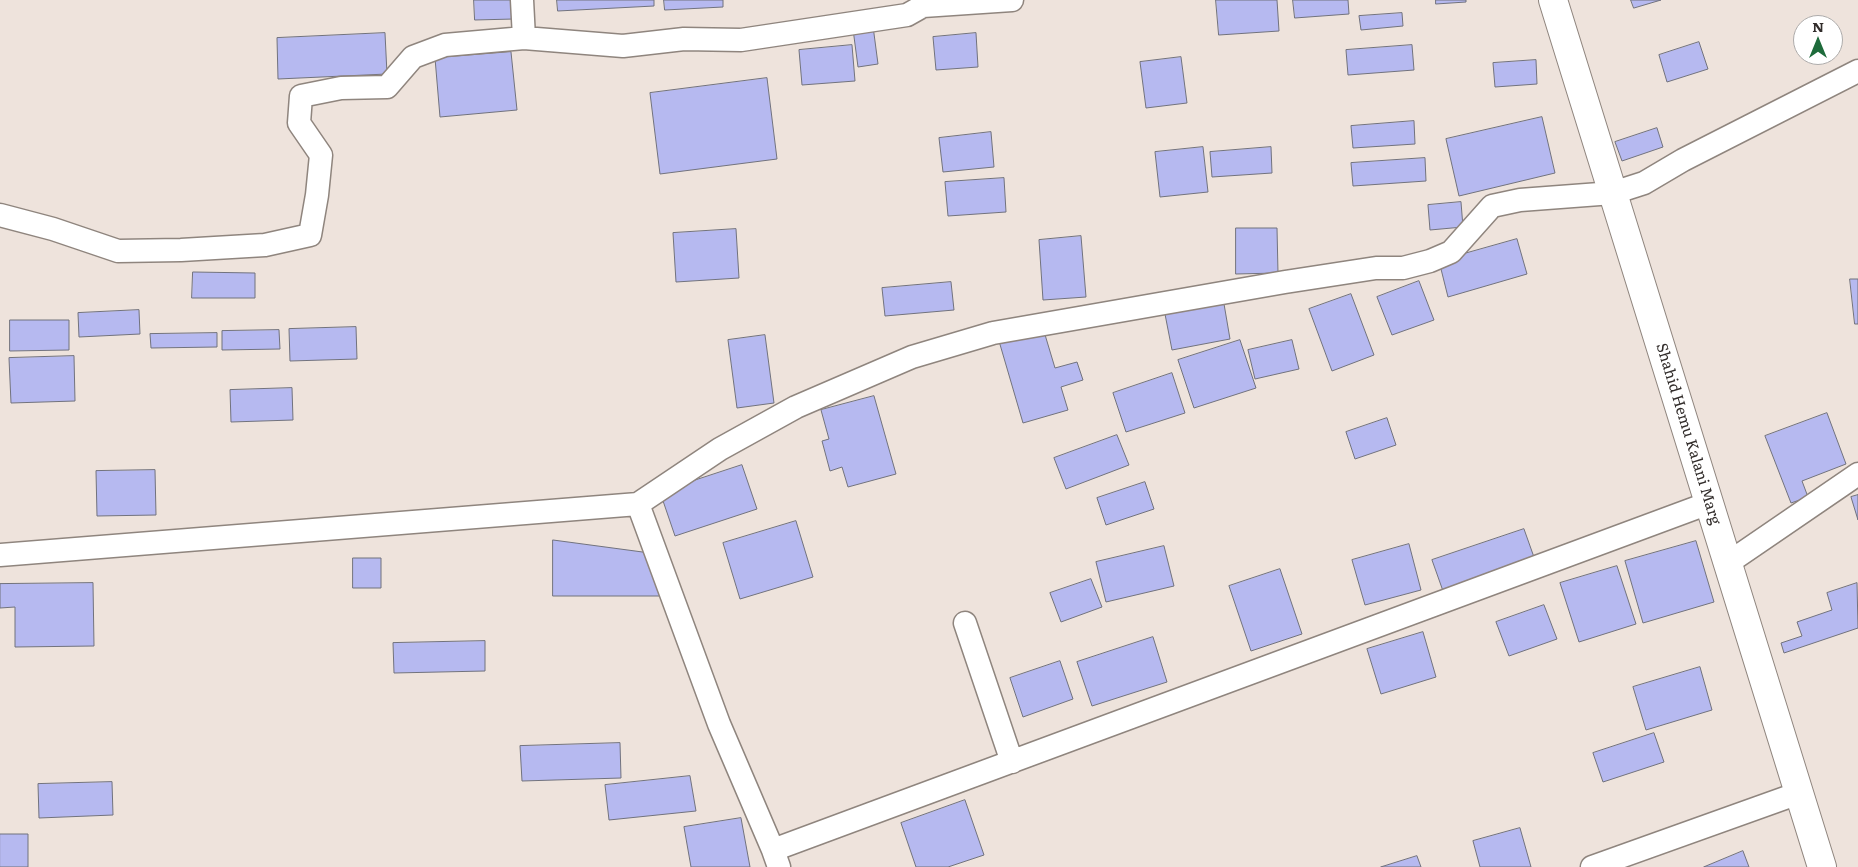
<!DOCTYPE html>
<style>
body{margin:0}
#map{position:relative;width:1858px;height:867px;overflow:hidden;background:#eee3dc;font-family:Literata,serif}
canvas{display:block}
.north{position:absolute;left:1793px;top:15px;width:50px;height:50px;box-sizing:border-box;background:#fff;border:1px solid #adabaa;border-radius:50%;rotate:0deg;font-size:14px;font-weight:700;line-height:20px;text-align:center;color:#322d2b}
.north::after{content:'';display:block;margin:auto;width:18px;height:22px;background:#1e6b3b;clip-path:polygon(50% 0,100% 100%,50% 72%,0 100%)}
</style>
<div id="map">
<canvas width="1858" height="867"></canvas>
<div class="north">N</div>
</div>
<script>
const ctx = document.querySelector('canvas').getContext('2d');
ctx.lineJoin = 'round';
function fillPath(path, color) { ctx.fillStyle = color; ctx.fill(path, 'evenodd'); }
function stroke(path, color, width, dash) { ctx.strokeStyle = color; ctx.lineWidth = width; ctx.lineCap = dash ? 'butt' : 'round'; ctx.setLineDash(dash || []); ctx.stroke(path); }
function drawText(font, color, halo, rows, align = 'center') {
  ctx.font = font + ' Literata,serif'; ctx.lineWidth = 5; ctx.setLineDash([]); ctx.textBaseline = 'middle'; ctx.strokeStyle = halo; ctx.fillStyle = color; for (const [text, x, y, turn = 0] of rows) {
    ctx.save(); ctx.translate(x, y); ctx.rotate((+turn || 0) * Math.PI / 180); ctx.textAlign = isNaN(turn) ? turn : align; if (halo) ctx.strokeText(text, 0, 0); ctx.fillText(text, 0, 0); ctx.restore();
  }
}
const building = new Path2D(`
 M474,0H513L514,19L475,20Z
 M557,0H654V6L558,11Z
 M664,0H723V7L665,10Z
 M1216,0H1277L1279,31L1219,35Z
 M1293,0H1348L1349,14L1295,18Z
 M1436,0H1466V2L1436,4Z
 M1631,0H1661L1634,8Z
 M1402,13L1403,26L1361,30L1359,16Z
 M873,26L878,64L858,67L853,29Z
 M385,33L387,74L278,79L277,38Z
 M976,33L978,67L936,70L933,37Z
 M1699,42L1708,69L1667,82L1659,55Z
 M852,45L855,81L802,85L799,50Z
 M1412,45L1414,70L1348,75L1346,50Z
 M511,52L517,110L440,117L435,58Z
 M1181,57L1187,103L1146,108L1140,62Z
 M1536,60L1537,84L1495,87L1493,63Z
 M767,78L777,159L660,174L650,93Z
 M1542,117L1555,173L1459,196L1446,139Z
 M1414,121L1415,144L1353,148L1351,126Z
 M1657,128L1663,147L1622,161L1615,142Z
 M991,132L994,167L943,172L939,138Z
 M1203,147L1208,192L1160,197L1155,152Z
 M1271,147L1272,173L1212,177L1210,152Z
 M1425,158L1426,181L1353,186L1351,163Z
 M1004,178L1006,212L948,216L945,182Z
 M1461,202L1463,227L1430,230L1428,205Z
 M1236,228H1277L1278,273L1236,274Z
 M736,229L739,278L676,282L673,233Z
 M1081,236L1086,297L1043,300L1039,240Z
 M1517,239L1527,274L1448,297L1439,261Z
 M193,272L255,273V298H192Z
 M1850,279H1858V324H1855Z
 M1419,281L1434,320L1392,335L1377,297Z
 M951,282L954,310L885,316L882,288Z
 M1351,294L1374,355L1332,371L1309,309Z
 M1223,298L1230,339L1172,350L1164,309Z
 M139,310L140,334L79,337L78,313Z
 M10,320H69V350L10,351Z
 M356,327L357,359L290,361L289,329Z
 M1043,328L1055,368L1077,362L1083,380L1061,387L1068,410L1023,423L999,341Z
 M279,330L280,349L222,350V331Z
 M217,333V347L151,348L150,334Z
 M765,335L774,403L737,408L728,340Z
 M1240,340L1256,388L1194,408L1178,360Z
 M1292,340L1299,369L1255,379L1248,350Z
 M74,356L75,401L11,403L9,358Z
 M1172,373L1185,413L1126,432L1113,393Z
 M292,388L293,420L231,422L230,390Z
 M874,396L896,474L848,487L842,467L830,471L822,441L829,439L821,410Z
 M1827,413L1846,464L1802,481L1808,497L1791,503L1765,436Z
 M1387,418L1396,445L1355,459L1346,432Z
 M1117,435L1129,465L1066,489L1054,458Z
 M742,465L757,509L675,536L660,492Z
 M155,470L156,515L97,516L96,471Z
 M1145,482L1154,509L1106,525L1097,498Z
 M1858,495V520L1851,497Z
 M796,521L813,577L740,599L723,543Z
 M1524,529L1535,560L1443,591L1432,560Z
 M553,540L650,553L662,596H553Z
 M1696,541L1714,602L1643,623L1625,561Z
 M1409,544L1421,590L1365,605L1352,560Z
 M1164,546L1174,586L1106,602L1096,562Z
 M353,558H381V588H353Z
 M1617,566L1636,624L1579,642L1560,583Z
 M1280,569L1302,634L1251,651L1229,586Z
 M1091,579L1102,607L1061,622L1050,593Z
 M93,583L94,646L15,647V607L0,608V584Z
 M1857,583L1858,628L1784,653L1781,643L1802,636L1797,622L1832,610L1827,593Z
 M1544,605L1557,639L1509,656L1496,622Z
 M1423,632L1436,677L1381,694L1367,649Z
 M1153,637L1167,682L1092,706L1077,662Z
 M485,641V671L394,673L393,643Z
 M1060,661L1073,699L1023,717L1010,678Z
 M1700,667L1712,710L1646,730L1633,687Z
 M1654,733L1664,762L1603,782L1593,753Z
 M620,743L621,778L522,781L520,746Z
 M690,776L696,811L609,820L605,785Z
 M112,782L113,815L39,818L38,784Z
 M965,800L984,855L948,867H916L901,823Z
 M741,818L750,867H691L684,827Z
 M1520,828L1531,867H1480L1473,841Z
 M0,834H28V867H0Z
 M1743,851L1749,867H1704Z
 M1417,856L1421,867H1381Z`);
fillPath(building, '#b6b9f0');
stroke(building, '#71727d', 1);
const minor = new Path2D(`
 M522,0L524,38
 M0,215L53,229L118,251L181,250L265,245L310,235L317,195L321,155L299,123L301,96L341,88L387,87L413,57L445,45L524,38L623,46L684,39L741,40L907,15L923,6L1012,0
 M638,504L720,449L796,407L912,357L993,333L1285,282L1376,268H1403L1430,261L1451,252L1492,206L1520,200L1613,193L1644,183L1683,160L1858,71
 M0,555L638,504L719,724L773,850
 M1728,563L1858,474
 M965,623L1012,762
 M779,867L773,850L1709,503
 M1592,867L1799,793`);
const secondary = new Path2D(`
 M1553,0L1822,867`);
stroke(minor, '#8f857e', 25);
stroke(secondary, '#8f857e', 30);
stroke(minor, '#fff', 22);
stroke(secondary, '#fff', 28);
drawText('15px', '#322d2b', '#fff', [
 ["Shahid Hemu Kalani Marg",1688,434,73]
]);
</script>
